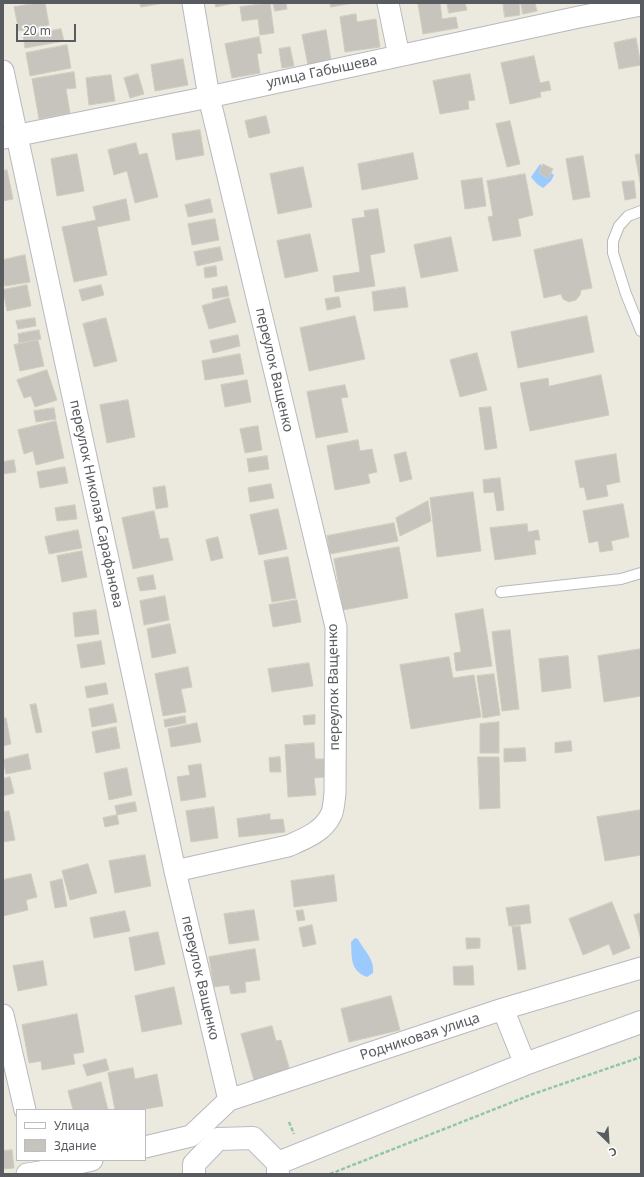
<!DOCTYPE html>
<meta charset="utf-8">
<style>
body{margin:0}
#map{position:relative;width:644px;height:1177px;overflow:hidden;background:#eceade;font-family:"Noto Sans",sans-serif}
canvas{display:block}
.frame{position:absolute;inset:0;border:4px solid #585b60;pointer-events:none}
.legend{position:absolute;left:16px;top:1109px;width:130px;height:52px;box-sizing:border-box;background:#fff;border:1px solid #bcbdbf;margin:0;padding:5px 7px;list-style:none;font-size:12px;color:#585b60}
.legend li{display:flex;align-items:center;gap:8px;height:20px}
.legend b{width:20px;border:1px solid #bcbdbf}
.north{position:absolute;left:588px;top:1121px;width:40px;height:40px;-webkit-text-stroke:3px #fff;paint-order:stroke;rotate:155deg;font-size:11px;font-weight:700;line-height:16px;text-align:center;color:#585b60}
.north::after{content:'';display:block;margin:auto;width:14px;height:18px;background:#585b60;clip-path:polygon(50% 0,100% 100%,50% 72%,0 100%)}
.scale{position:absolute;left:16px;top:24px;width:60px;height:18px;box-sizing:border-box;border:2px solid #585b60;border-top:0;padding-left:5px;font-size:12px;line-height:14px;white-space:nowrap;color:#585b60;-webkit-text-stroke:3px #fff;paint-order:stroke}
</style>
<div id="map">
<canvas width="644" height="1177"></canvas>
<div class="frame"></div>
<ul class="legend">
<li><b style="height:5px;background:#fff"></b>Улица</li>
<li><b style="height:11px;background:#c6c4bc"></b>Здание</li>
</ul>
<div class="north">С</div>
<div class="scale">20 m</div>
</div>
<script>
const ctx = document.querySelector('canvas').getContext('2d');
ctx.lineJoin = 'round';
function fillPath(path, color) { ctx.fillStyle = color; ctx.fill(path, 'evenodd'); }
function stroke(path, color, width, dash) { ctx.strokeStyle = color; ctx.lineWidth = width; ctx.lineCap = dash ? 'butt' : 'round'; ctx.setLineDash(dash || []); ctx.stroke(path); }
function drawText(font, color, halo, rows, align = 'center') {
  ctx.font = font + ' "Noto Sans",sans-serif'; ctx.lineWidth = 3; ctx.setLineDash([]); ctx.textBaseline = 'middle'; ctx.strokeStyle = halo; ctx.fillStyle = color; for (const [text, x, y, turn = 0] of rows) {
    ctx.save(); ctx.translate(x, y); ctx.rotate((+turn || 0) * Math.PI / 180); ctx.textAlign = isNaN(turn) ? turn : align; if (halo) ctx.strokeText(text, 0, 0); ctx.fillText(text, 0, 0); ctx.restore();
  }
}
fillPath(new Path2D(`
 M540,164L554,175L551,181L543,188L537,184L531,177Z
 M355,938L358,939C364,951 375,959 373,973L367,977C350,970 352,959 351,942Z`), '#9bcaff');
const building = new Path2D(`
 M38,3H45L49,25L19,31L14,7Z
 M140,3H164L141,7Z
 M215,3H235L216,7Z
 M270,3L274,33L260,35L258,19L242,21L240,7Z
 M273,3H286L287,9L275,11Z
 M330,3H353L331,7Z
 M428,3H440L442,19L456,17L458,28L423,34L418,4Z
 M447,3H465L467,10L449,13Z
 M503,3H519L520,15L505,17Z
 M521,3H535L537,11L523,14Z
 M356,14L357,22L376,19L380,47L345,52L340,17Z
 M61,29L64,41L25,48L23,36Z
 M326,30L331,60L308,65L302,35Z
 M259,37L262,53L257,54L260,73L232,78L225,44Z
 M636,38L641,65L619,69L614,43Z
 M67,45L71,68L30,76L26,53Z
 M290,47L294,66L282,68L279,49Z
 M534,56L540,83L549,81L551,90L540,92L541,97L510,104L501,63Z
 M183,59L188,85L155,91L151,65Z
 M74,72L76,88L66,89L70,113L39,119L32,79Z
 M138,74L144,94L130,98L124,78Z
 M470,74L475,100L468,101L469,109L440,114L433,81Z
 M111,75L115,101L89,105L86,78Z
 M266,116L270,133L249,138L245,121Z
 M510,121L520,164L507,167L496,124Z
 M200,130L204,155L176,160L172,134Z
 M136,143L139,155L147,153L158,197L135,203L127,171L114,175L108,150Z
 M413,153L418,179L362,190L358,164Z
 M77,154L84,191L57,196L51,159Z
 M641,154V187L635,155Z
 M583,156L590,197L573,200L566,159Z
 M543,164L553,169L548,178L539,173Z
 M303,167L312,207L278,214L270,174Z
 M7,170L13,199L3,201V171Z
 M525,174L533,215L518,219L521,236L493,241L488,217L493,216L487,181Z
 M482,178L486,206L465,209L461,181Z
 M634,181L636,198L625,200L622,182Z
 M126,199L130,220L97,227L107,275L74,282L62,227L96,220L93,207Z
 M210,199L213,212L188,217L185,205Z
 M378,209L385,252L370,255L375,286L335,292L333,276L360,272L352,219L365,217L364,211Z
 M215,219L219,240L192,245L188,224Z
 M310,234L318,271L285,278L277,241Z
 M451,237L458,271L421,278L414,245Z
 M582,239L592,288L581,290L580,295L576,300L569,302L563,299L561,294L544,298L534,250Z
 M220,247L223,260L197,266L194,252Z
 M25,255L30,282L5,286L3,273V260Z
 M216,266L217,276L205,278L204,268Z
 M27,285L31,306L7,311L3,290Z
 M101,285L104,295L82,301L79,290Z
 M227,286L229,296L213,299L212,289Z
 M405,287L408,307L374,311L372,292Z
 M339,297L341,307L327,310L325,299Z
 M229,298L236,322L209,329L202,306Z
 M355,316L365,359L309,371L300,328Z
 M587,316L594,352L518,368L511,332Z
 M35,318L36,326L18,329L16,321Z
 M106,318L117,361L94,367L83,324Z
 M39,330L41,339L19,343L18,334Z
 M238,335L240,346L213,353L210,341Z
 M38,340L44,366L20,371L14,345Z
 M477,353L487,390L460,397L450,360Z
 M240,354L244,374L205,380L202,361Z
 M47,370L57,400L35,407L31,396L24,398L17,380Z
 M601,375L609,415L530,431L520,383L548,378L549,386Z
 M247,380L251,402L225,407L221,385Z
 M345,385L348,397L341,398L348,432L316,438L307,392Z
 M128,400L135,437L107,443L100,405Z
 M491,407L497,448L485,450L479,408Z
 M54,408L56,419L36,422L34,411Z
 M56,421L64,458L36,465L33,451L24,454L18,430Z
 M258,426L262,450L245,453L240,429Z
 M358,440L360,451L372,449L377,472L368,474L370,483L335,490L327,446Z
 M406,452L412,479L400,482L394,455Z
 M616,454L620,482L606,485L608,496L587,500L584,487L580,488L575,461Z
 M267,456L269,469L249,472L247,459Z
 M14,460L16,472L3,474V462Z
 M65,467L68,483L40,488L37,472Z
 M500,478L504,510L497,511L494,492L484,493L483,480Z
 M271,484L274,498L250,502L248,488Z
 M165,486L168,507L156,509L153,488Z
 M473,492L481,551L437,557L430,498Z
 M428,501L431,521L400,536L396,518Z
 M623,504L629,537L611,541L613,550L600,552L598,541L589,543L583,511Z
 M75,505L77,519L57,521L55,508Z
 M278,509L287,549L259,555L250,515Z
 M154,511L160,539L168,538L173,560L133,569L122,518Z
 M394,523L398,541L330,554L327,536Z
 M527,524L528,532L538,530L540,540H534L536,554L495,560L490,528Z
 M78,530L82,548L49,554L45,537Z
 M218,537L223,558L211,561L206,540Z
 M399,547L408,598L343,610L334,559Z
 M82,551L87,577L62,582L57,556Z
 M288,557L296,598L272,602L264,561Z
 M153,575L156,589L140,591L137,578Z
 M165,596L169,620L144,625L140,601Z
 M297,600L301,622L273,627L269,605Z
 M483,609L492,666L456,671L454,653L461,652L455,614Z
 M96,610L99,634L75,637L73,613Z
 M170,624L176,653L152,658L147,629Z
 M510,630L519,709L502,711L492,632Z
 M101,641L105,664L81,668L77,645Z
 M641,649V696L604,702L598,656Z
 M568,656L571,688L542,692L539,659Z
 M449,657L453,678L474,675L481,717L411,729L400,665Z
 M309,663L313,686L272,692L268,669Z
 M188,667L192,687L181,689L186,712L163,716L155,674Z
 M494,674L500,715L483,718L477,676Z
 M106,683L108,694L87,698L85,687Z
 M36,704L42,732L36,733L30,705Z
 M113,704L117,722L92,727L89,709Z
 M315,715V724L304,725L303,716Z
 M185,716L186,723L165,727L164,720Z
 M3,718H6L11,744L3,746Z
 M499,722V753H480V724Z
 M197,723L201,742L171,747L168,729Z
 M116,727L120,748L96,753L92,732Z
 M571,741L572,751L555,753V743Z
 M314,743L315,759H324L325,777L314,778L316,795L288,797L285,745Z
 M525,748L526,761L504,762V749Z
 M28,754L31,769L6,774L3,760Z
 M280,757L281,772H270L269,758Z
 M478,757H499L500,808L480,809Z
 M201,764L206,797L181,801L177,777L190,775L188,766Z
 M127,768L132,795L109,800L104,773Z
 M10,777L14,793L3,796V779Z
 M135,802L137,811L117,815L115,806Z
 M214,807L218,838L191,842L186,811Z
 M641,810V855L605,861L597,817Z
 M9,811L15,840L3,842V812Z
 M270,814V820L283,819L285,832L239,837L237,819Z
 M117,815L119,824L105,827L103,818Z
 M145,855L151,886L115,893L109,861Z
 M88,864L97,893L70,900L62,871Z
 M31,874L37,897L26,900L28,910L3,916V880Z
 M334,875L337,901L294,907L291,881Z
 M62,879L67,906L55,908L50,882Z
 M612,902L630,948L613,955L609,944L583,955L569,919Z
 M529,905L531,923L509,926L506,908Z
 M254,910L259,940L229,944L224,914Z
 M303,910L305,920L298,921L296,911Z
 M125,911L130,931L94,938L90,918Z
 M641,913V940L634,915Z
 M312,925L316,944L303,947L299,928Z
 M520,926L526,969L518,970L512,927Z
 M158,932L165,964L135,971L129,938Z
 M466,938H480V948L467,949Z
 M255,949L260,980L245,982L246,992L231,994L229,985L214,987L209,957Z
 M43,961L47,985L18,991L13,966Z
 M473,966L474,985H454L453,967Z
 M174,987L182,1024L142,1032L135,996Z
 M391,996L400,1030L349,1042L341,1009Z
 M77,1014L84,1052L73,1054L75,1064L42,1070L41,1061L29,1063L22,1025Z
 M272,1026L276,1041L281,1040L291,1074L255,1084L241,1034Z
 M106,1059L109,1070L87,1076L83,1065Z
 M133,1068L135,1079L157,1074L163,1106L140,1110H115L108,1073Z
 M101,1082L108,1110H73L68,1091Z
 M12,1150L14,1168L3,1169V1151Z`);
fillPath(building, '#c6c4bc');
stroke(building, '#d0ccbd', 1);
const lane = new Path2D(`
 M641,211L628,216L619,226L613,241V253L626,294L641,331
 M501,592L621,579L641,573`);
const street = new Path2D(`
 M193,3L209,97L336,627L335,793C334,800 334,809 331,815C323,832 304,839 288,846L175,871L229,1100
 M388,3L399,56
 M3,71L175,871
 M4,138L209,97L579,17L641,5
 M503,1009L525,1064
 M3,1015L25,1110
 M145,1147L191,1136L229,1100L503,1009L641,968
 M27,1174L40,1172L92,1160`);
const secondary = new Path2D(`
 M278,1163L525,1064L641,1022
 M194,1174V1164L218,1139L253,1138L278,1163V1174`);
stroke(lane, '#b7b9be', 12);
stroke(street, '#b7b9be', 23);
stroke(secondary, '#babcc4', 24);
stroke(new Path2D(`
 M289,1122L294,1134
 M330,1174L533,1094L641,1057`), '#92c6a6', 2.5, [4, 2]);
stroke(lane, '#fff', 10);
stroke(street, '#fff', 21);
stroke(secondary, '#fff', 22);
drawText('14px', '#585b60', '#fff', [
 ["улица Габышева",322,72,-12],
 ["переулок Ващенко",274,370,77],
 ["переулок Николая Сарафанова",96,504,78],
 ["переулок Ващенко",334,687,-91],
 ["переулок Ващенко",200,978,77],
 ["Родниковая улица",420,1037,-18]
]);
</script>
